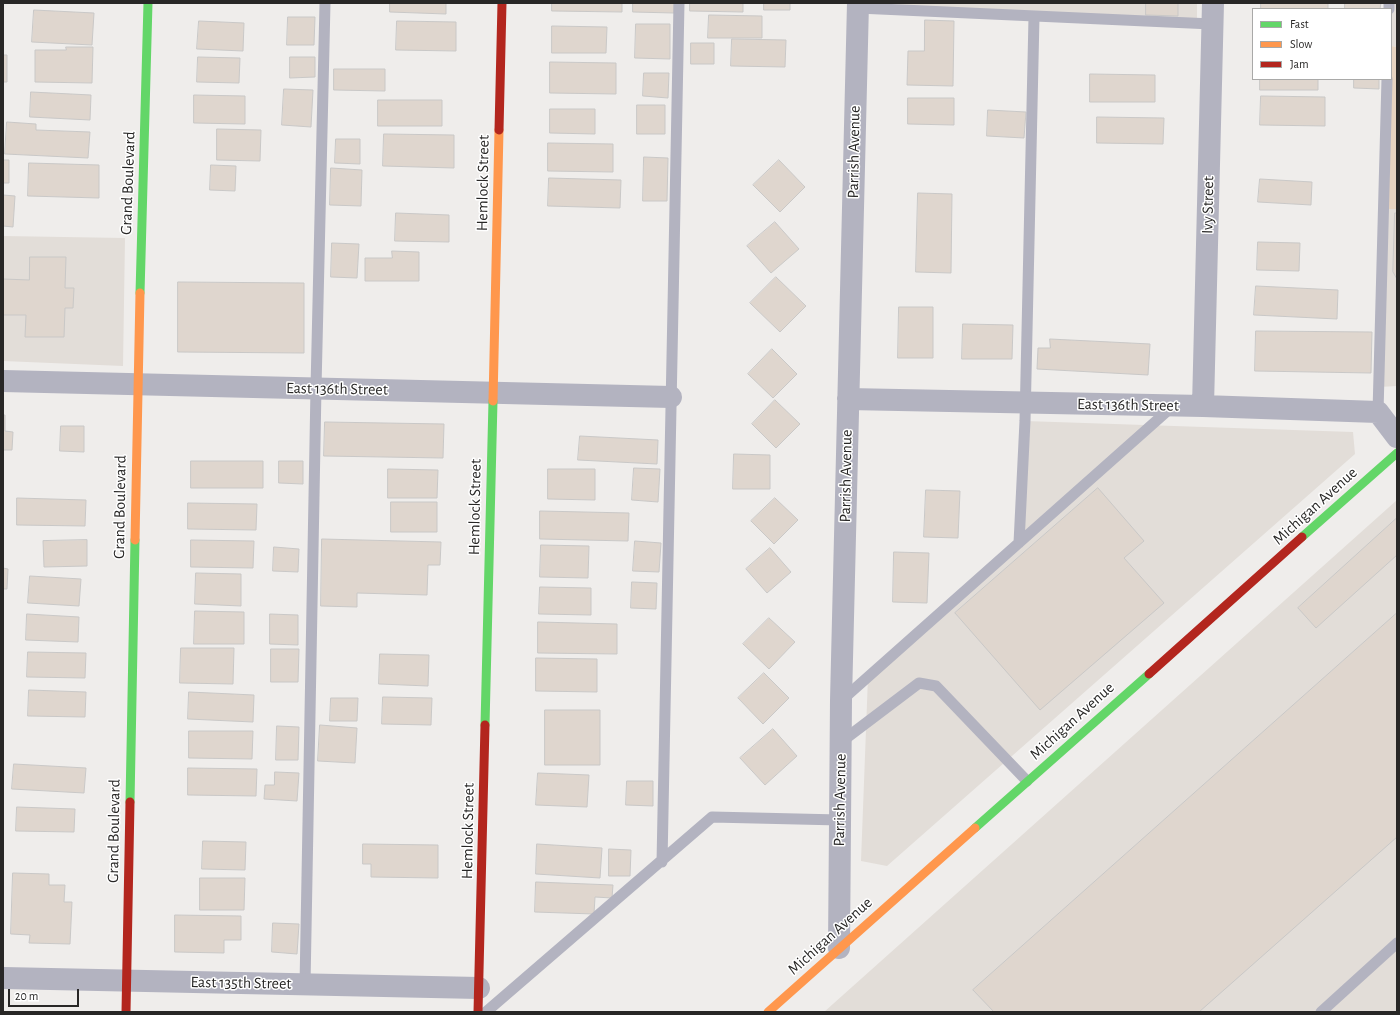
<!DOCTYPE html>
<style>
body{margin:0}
#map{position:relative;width:1400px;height:1015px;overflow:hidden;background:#efedeb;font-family:"Alegreya Sans",sans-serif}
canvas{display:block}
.frame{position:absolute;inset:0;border:4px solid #282726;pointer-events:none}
.legend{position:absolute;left:1252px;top:8px;width:140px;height:72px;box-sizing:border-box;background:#fff;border:1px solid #a9a9a8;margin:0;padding:5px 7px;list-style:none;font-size:12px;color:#282726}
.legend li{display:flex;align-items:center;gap:8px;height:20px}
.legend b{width:20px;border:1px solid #a9a9a8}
.scale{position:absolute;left:8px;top:989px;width:71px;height:18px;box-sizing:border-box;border:2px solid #282726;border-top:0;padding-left:5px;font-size:12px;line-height:14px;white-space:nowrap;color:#282726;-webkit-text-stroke:3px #fff;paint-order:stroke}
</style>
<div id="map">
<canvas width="1400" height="1015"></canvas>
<div class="frame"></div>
<ul class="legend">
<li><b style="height:5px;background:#63d668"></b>Fast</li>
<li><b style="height:5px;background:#ff974d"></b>Slow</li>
<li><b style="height:5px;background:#b3261e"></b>Jam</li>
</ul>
<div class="scale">20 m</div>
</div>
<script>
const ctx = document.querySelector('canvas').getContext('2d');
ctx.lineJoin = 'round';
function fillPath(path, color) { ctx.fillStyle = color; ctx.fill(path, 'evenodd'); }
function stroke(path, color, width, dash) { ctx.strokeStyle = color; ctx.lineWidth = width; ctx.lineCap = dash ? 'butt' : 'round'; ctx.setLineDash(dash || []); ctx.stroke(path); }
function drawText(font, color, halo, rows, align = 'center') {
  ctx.font = font + ' "Alegreya Sans",sans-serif'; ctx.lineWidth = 3; ctx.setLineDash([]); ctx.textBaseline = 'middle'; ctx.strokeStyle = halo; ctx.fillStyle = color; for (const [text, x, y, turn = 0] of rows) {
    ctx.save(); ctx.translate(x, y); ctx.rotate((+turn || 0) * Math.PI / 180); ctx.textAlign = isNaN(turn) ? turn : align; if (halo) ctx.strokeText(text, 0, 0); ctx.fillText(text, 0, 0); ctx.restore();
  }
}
fillPath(new Path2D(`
 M869,3H1197V24Z
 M1389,3H1397V47L1391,46V9Z
 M1384,209H1397V386L1379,387Z
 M3,236L125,238L123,366L3,361Z
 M1025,421L1353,432L1355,454L887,866L861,861L868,677L1019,543Z
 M1397,500V1012H824Z`), '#e2ddd8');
fillPath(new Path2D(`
 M1391,46L1397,47V209H1384L1391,79Z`), '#e6d3c0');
const building = new Path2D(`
 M390,3H446V14L390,12Z
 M552,3H622V12L552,11Z
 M633,3H674V13L633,12Z
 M690,3H743V12L690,11Z
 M764,3H790V10H764Z
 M1146,3H1178V16L1146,15Z
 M1261,3H1328V9H1261Z
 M1345,3H1381L1380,9H1345Z
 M34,10L94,13L92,45L32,42Z
 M709,15L762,16V38H708Z
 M288,17H315L314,45H287Z
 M925,20L954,21L953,86L907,85L908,51H924Z
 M199,21L244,23L243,51L197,49Z
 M397,21L456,22V51L396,50Z
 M636,24H670V59L635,58Z
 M552,26L607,27L606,53H552Z
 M732,39L786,40L785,67L731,66Z
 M691,43H714V64H691Z
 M66,47H93L92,83L35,82V50H66Z
 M3,55H7V82H3Z
 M198,57L240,58L239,83L197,82Z
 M290,57H315V77L290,78Z
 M550,62L616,63V94L550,93Z
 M334,69H385V91L334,90Z
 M644,73H669L668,98L643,96Z
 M1090,74L1155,75V102H1090Z
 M1260,79H1318V90H1260Z
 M1354,79H1379V89L1354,88Z
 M284,89L313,90L311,127L282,125Z
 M31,92L91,95L90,120L30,117Z
 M194,95L245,96V124L194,123Z
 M1261,96L1325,97V126L1260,125Z
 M908,98H954V125L908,124Z
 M378,100H442V126H378Z
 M637,105H665V134H637Z
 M550,109H595V134L550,133Z
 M988,110L1026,112L1024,138L987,136Z
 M1097,117L1164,118L1163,144L1097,143Z
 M7,122L36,124V130L90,132L88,158L5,154Z
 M217,129L261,130L260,161L217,160Z
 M384,134L454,135V168L383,166Z
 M336,139H360V164L335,163Z
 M548,143L613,144V172L548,171Z
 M644,157L668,158L667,201H643Z
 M3,160H9V183H3Z
 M779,160L805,187L780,212L753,185Z
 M29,163L99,165V198L28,196Z
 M211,165L236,166L235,191L210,190Z
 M331,168L362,170L361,206L330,205Z
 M549,178L621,180L620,208L548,206Z
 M1260,179L1312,182L1311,205L1258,202Z
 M918,193L952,194L951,273L916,272Z
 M3,195L15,196L13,227L3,226Z
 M396,213L449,215V242L395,241Z
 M1395,213H1397V279L1393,272Z
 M775,222L799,249L771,273L747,246Z
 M1258,242L1300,243L1299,271L1257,270Z
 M332,243L359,244L357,278L331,277Z
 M392,251L419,252V281H365V258H392Z
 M30,257H66L65,288H74L73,308H65L64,337H25L26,315H3V319V279L29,280Z
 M776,277L806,306L780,332L750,303Z
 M178,282L304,283V353L178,352Z
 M1256,286L1338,290L1337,319L1254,315Z
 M899,307H933V358H898Z
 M963,324L1013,325L1012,359H962Z
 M1256,331L1372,332L1371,373L1255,371Z
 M1050,339L1150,344L1148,375L1037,369L1038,348H1050Z
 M772,349L797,374L773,398L748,374Z
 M775,400L800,424L776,448L752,424Z
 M3,415H5V431L13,432L12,450H3Z
 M325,422L444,424L443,458L324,456Z
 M61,426H84V452L60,451Z
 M580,436L658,440L657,464L578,460Z
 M734,454L770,455V489H733Z
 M191,461H263V488H191Z
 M279,461H303V484L279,483Z
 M634,468L660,469L658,502L632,500Z
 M388,469L438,470L437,498H388Z
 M548,469H595V500L548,499Z
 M1098,488L1144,541L1124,558L1164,603L1040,710L955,613Z
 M926,490L960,491L958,538L924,537Z
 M17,498L86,500L85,526L17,525Z
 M775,498L798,520L774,544L751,521Z
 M391,502H437V532H391Z
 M188,503L257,504L256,530L188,529Z
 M540,511L629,513L628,541L540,539Z
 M1397,518V555L1316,628L1298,608Z
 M322,539L441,542L440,565H428L427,595L357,593V607L321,606Z
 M87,540V566L44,567L43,541Z
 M191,540L254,541L253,568L191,567Z
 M635,541L661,543L659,572L633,571Z
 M541,545L589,546L588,578L540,577Z
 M274,547L299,549L298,572L273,571Z
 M770,548L791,572L767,593L746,569Z
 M894,552L929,553L927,603L893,602Z
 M3,568L8,569L7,589H3Z
 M196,573L241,574V606L195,604Z
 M30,576L81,579L79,606L28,603Z
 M632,582L657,583L656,609L631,608Z
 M540,587L591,588V615L539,614Z
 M195,611L244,612V644H194Z
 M1397,613V837L1199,1012H994L973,990Z
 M27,614L79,617L78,642L26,640Z
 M270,614L298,615V645L270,644Z
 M769,618L795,642L769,669L743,644Z
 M538,622L617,624V654L538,653Z
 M181,648H234L233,684L180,683Z
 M271,649H299L298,682H271Z
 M28,652L86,653L85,678L27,677Z
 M380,654L429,655L428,686L379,684Z
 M536,658L597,659V692L536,691Z
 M764,673L789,698L763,724L738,698Z
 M29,690L86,692L85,717L28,716Z
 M189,692L254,695L253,722L188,719Z
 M383,697L432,698L431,725L382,724Z
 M331,698H358L357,721H330Z
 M545,710H600V765H545Z
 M320,725L357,728L355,763L318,761Z
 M277,726L299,727L298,760H276Z
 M773,729L797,756L765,785L740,758Z
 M189,731H253L252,759L189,758Z
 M14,764L86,768L84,793L12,789Z
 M188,768L257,769L256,796L188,795Z
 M275,772L299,773L297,801L264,799L265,785H274Z
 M538,773L589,775L587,807L536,805Z
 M627,781H653V806L626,805Z
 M17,807L75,809L74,832L16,831Z
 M203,841L246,842L245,870L202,869Z
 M363,844L438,845V878L371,877V864H363Z
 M537,844L602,848L600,878L536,874Z
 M609,849L631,850L630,876H609Z
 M13,873L49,874V885H65L64,902H72L70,944L29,943L30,935L11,934Z
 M200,878H245L244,910H200Z
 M536,882L613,885L612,898L595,897L594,914L535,912Z
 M175,915L241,916V940H224V953L175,952Z
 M273,923L299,924L297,954L272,952Z`);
fillPath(building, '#dfd6ce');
stroke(building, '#c9c8c7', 1);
stroke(new Path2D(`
 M858,8L1212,24
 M1389,9V3
 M1378,412L1387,79
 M1019,543L1025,421L1034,17
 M842,700L1173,406
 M841,742L919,683L936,686L1027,781
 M662,862L679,3
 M305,985L316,388L325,3
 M486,1012L712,817L840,820
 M1321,1012L1397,943`), '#b3b3c0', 11);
stroke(new Path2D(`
 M3,381L671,397
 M848,399L1203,406L1378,412L1397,437
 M1203,406L1213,3
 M839,948L841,700L858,3
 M3,978L479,988`), '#b3b3c0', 22);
stroke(new Path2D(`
 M140,293L148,3
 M1302,537L1397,453
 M485,725L493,401
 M130,802L135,540
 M975,828L1149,674`), '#63d668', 9);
stroke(new Path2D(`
 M493,401L499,130
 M135,540L140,293
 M768,1012L975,828`), '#ff974d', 9);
stroke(new Path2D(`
 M499,130L502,3
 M1149,674L1302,537
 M126,1012L130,802
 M478,1012L485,725`), '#b3261e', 9);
drawText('16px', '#282726', '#fff', [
 ["Parrish Avenue",854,152,-89],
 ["Grand Boulevard",128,183,-88],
 ["Hemlock Street",483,183,-89],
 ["Ivy Street",1208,205,-89],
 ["East 136th Street",337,389,1],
 ["East 136th Street",1128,405,1],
 ["Parrish Avenue",846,476,-89],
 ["Michigan Avenue",1315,506,-42],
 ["Grand Boulevard",120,507,-89],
 ["Hemlock Street",475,507,-89],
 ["Michigan Avenue",1072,721,-42],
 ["Parrish Avenue",840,800,-89],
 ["Grand Boulevard",114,831,-89],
 ["Hemlock Street",468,831,-89],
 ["Michigan Avenue",830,936,-42],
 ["East 135th Street",241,983,1]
]);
</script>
